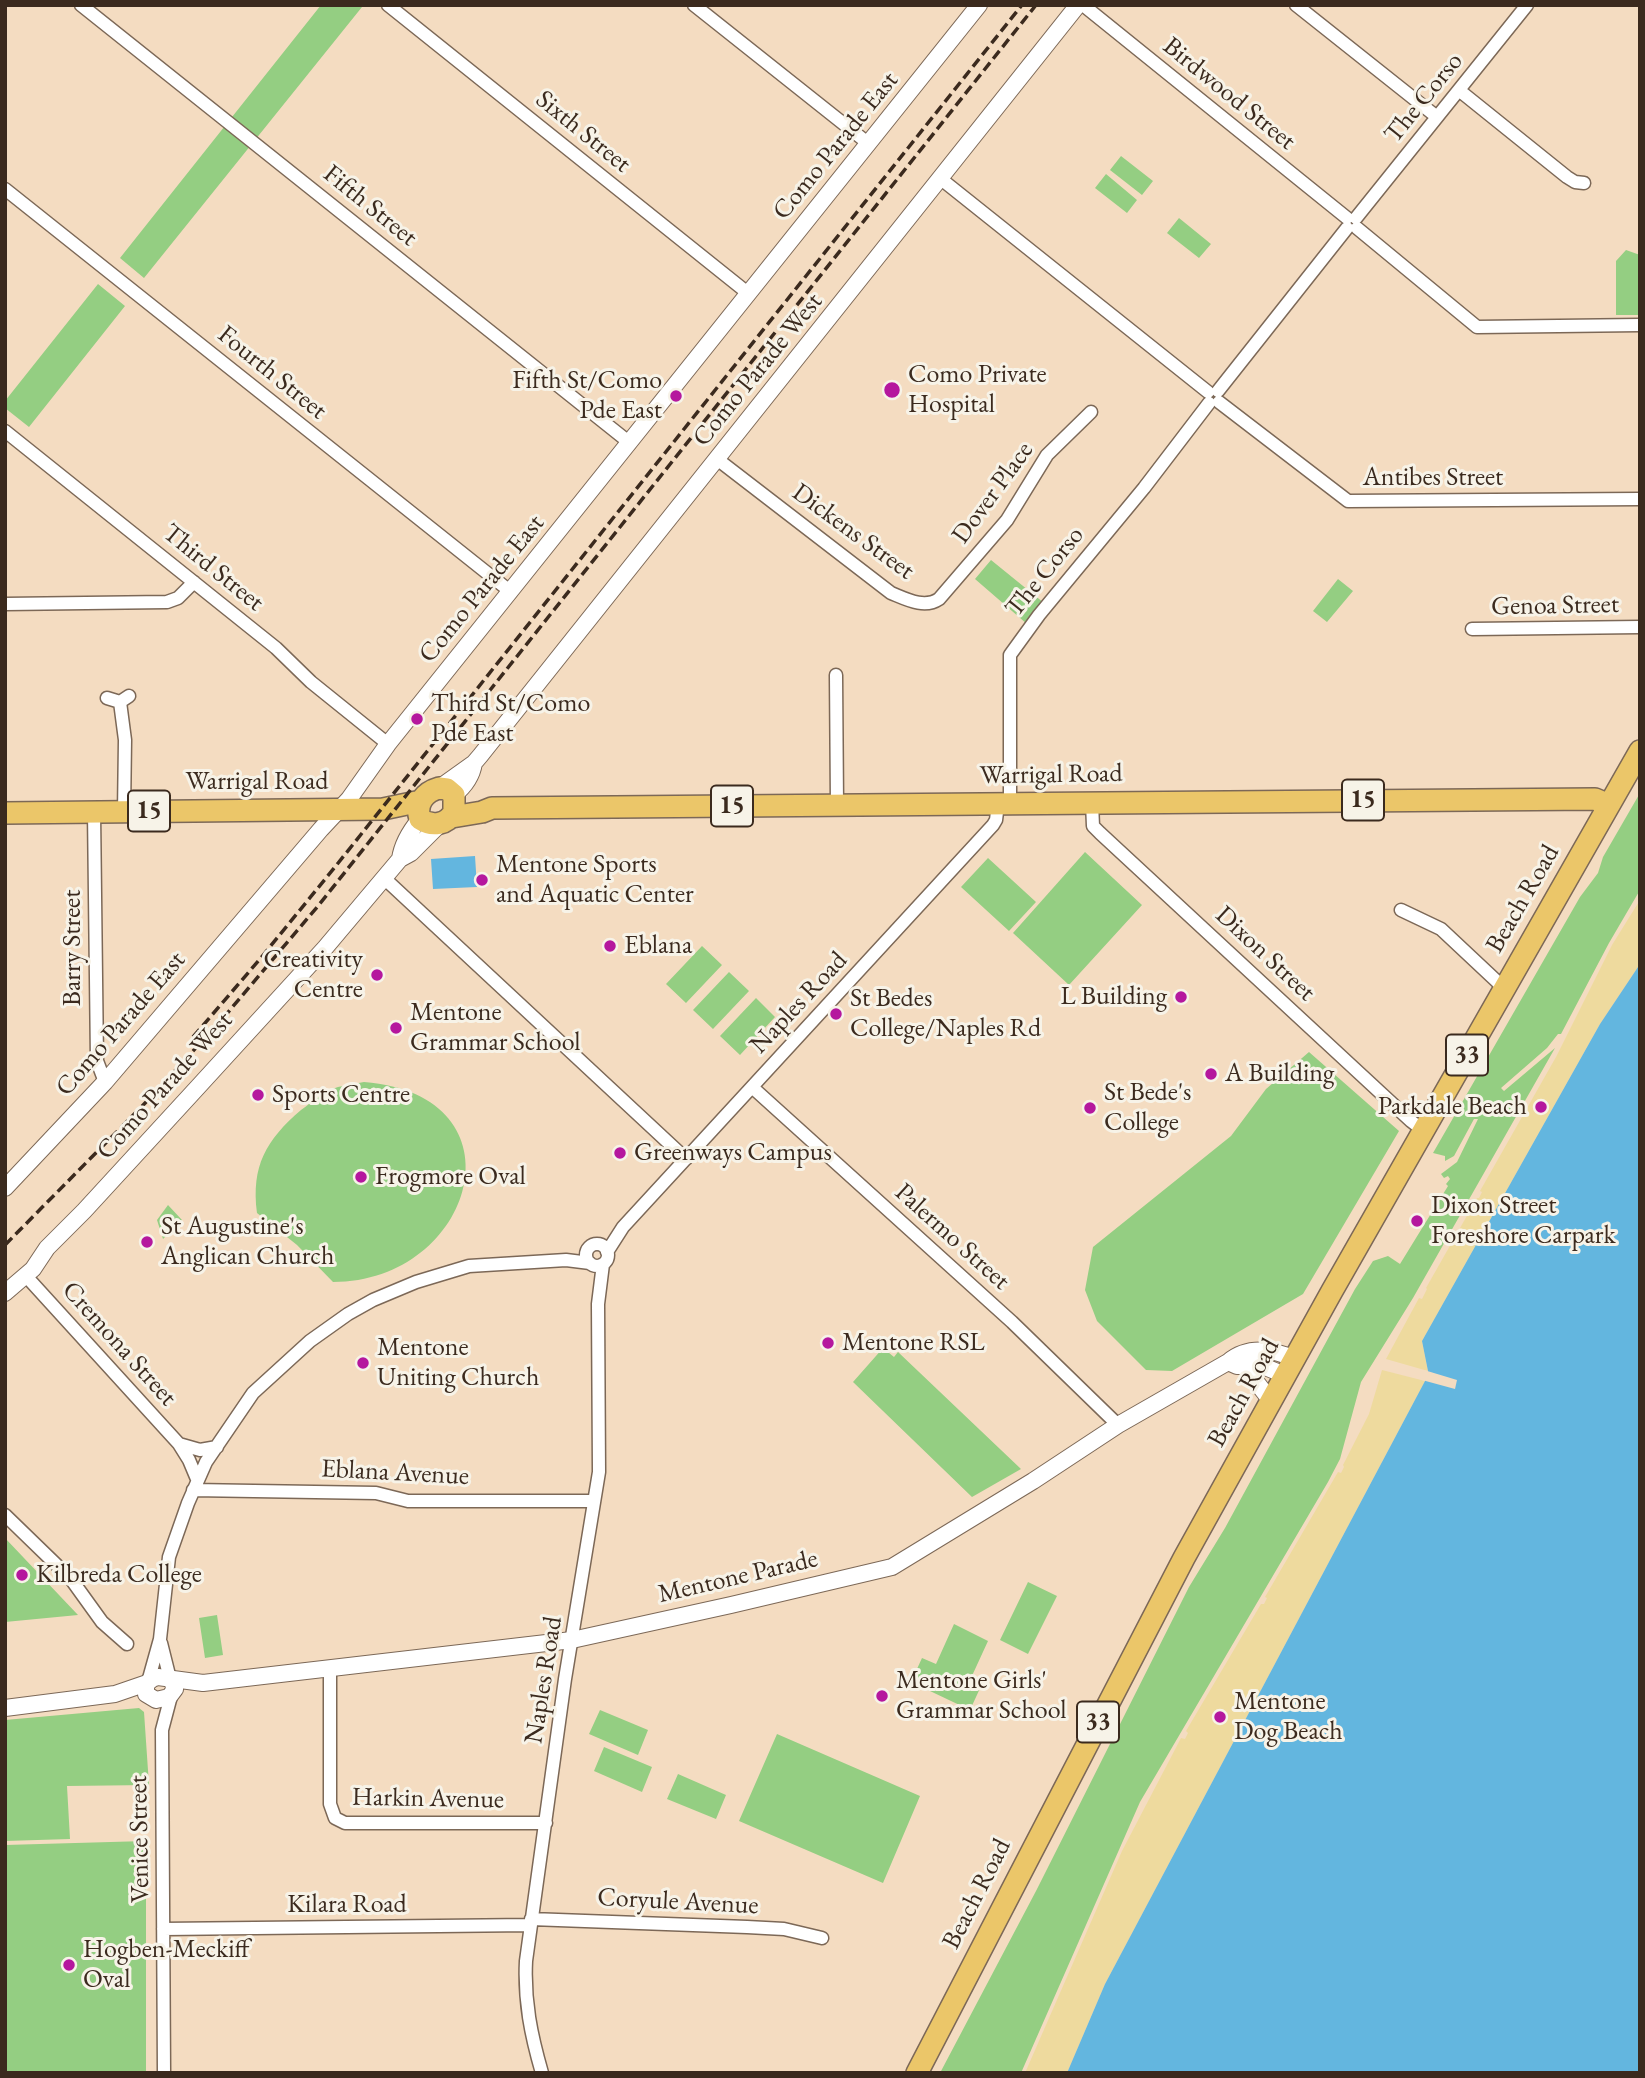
<!DOCTYPE html>
<style>
body{margin:0}
#map{position:relative;width:1645px;height:2078px;overflow:hidden;background:#f4dcc1;font-family:"EB Garamond",serif}
canvas{display:block}
.frame{position:absolute;inset:0;border:7px solid #3b2a1e;pointer-events:none}
</style>
<div id="map">
<canvas width="1645" height="2078"></canvas>
<div class="frame"></div>
</div>
<script>
const ctx = document.querySelector('canvas').getContext('2d');
ctx.lineJoin = 'round';
function fillPath(path, color) { ctx.fillStyle = color; ctx.fill(path, 'evenodd'); }
function stroke(path, color, width, dash) { ctx.strokeStyle = color; ctx.lineWidth = width; ctx.lineCap = dash ? 'butt' : 'round'; ctx.setLineDash(dash || []); ctx.stroke(path); }
function drawText(font, color, halo, rows, align = 'center') {
  ctx.font = font + ' "EB Garamond",serif'; ctx.lineWidth = 6; ctx.setLineDash([]); ctx.textBaseline = 'middle'; ctx.strokeStyle = halo; ctx.fillStyle = color; for (const [text, x, y, turn = 0] of rows) {
    ctx.save(); ctx.translate(x, y); ctx.rotate((+turn || 0) * Math.PI / 180); ctx.textAlign = isNaN(turn) ? turn : align; if (halo) ctx.strokeText(text, 0, 0); ctx.fillText(text, 0, 0); ctx.restore();
  }
}
fillPath(new Path2D(`
 M321,5H360L362,7L144,278L120,258Z
 M1121,156L1153,181L1142,195L1110,170Z
 M1106,174L1137,200L1127,213L1095,188Z
 M1179,218L1211,244L1199,258L1167,233Z
 M1626,250L1640,255V315H1616V261Z
 M98,284L125,306L29,427L5,408V401Z
 M991,560L1044,603L1027,624L975,579Z
 M1338,579L1353,591L1327,622L1313,611Z
 M1640,793V890L1609,943L1561,1034H1558L1547,1048L1501,1088L1504,1091L1555,1048L1413,1298L1361,1382L1340,1459L1328,1482L1140,1802L1021,2073H940L1036,1891L1189,1587L1225,1528L1355,1289L1373,1261L1388,1256L1400,1264L1448,1186L1446,1184L1450,1179L1448,1176L1444,1178L1441,1174L1457,1162L1478,1119H1474L1454,1156L1445,1161V1156L1433,1153L1580,897L1598,873L1603,857Z
 M1085,852L1142,905L1069,985L1013,933Z
 M988,858L1036,902L1009,931L961,887Z
 M702,946L722,965L686,1003L666,984Z
 M729,972L749,991L713,1029L693,1010Z
 M756,998L775,1017L740,1055L720,1036Z
 M1309,1052L1399,1131L1303,1294L1172,1371L1146,1370L1097,1321L1085,1290L1093,1247L1231,1136L1266,1089Z
 M364,1082C529,1095 475,1282 333,1282L297,1245L257,1213C251,1166 266,1140 301,1110C312,1102 325,1091 338,1087C346,1085 355,1084 364,1082Z
 M168,1205L182,1220L163,1239L157,1220Z
 M883,1348L894,1357L898,1352L1021,1469L972,1497L853,1382Z
 M5,1537V1538L78,1615L5,1622Z
 M1028,1582L1057,1596L1028,1654L1000,1640Z
 M217,1615L223,1655L205,1658L199,1618Z
 M954,1624L988,1641L971,1678L982,1684L970,1710L911,1682L922,1658L936,1664Z
 M139,1708L144,1712L149,1785L67,1786L70,1839L5,1841V1720Z
 M600,1710L648,1730L638,1755L589,1734Z
 M777,1734L920,1796L883,1883L739,1821Z
 M604,1747L652,1767L642,1792L594,1771Z
 M678,1774L726,1795L716,1819L667,1799Z
 M146,1841V2073H5V1845Z`), '#94ce82');
fillPath(new Path2D(`
 M1640,900V964L1600,1024L1422,1341L1428,1371L1386,1359L1419,1298L1422,1299L1427,1289L1426,1288L1477,1198H1479L1482,1192L1480,1191L1556,1057L1612,945Z
 M1382,1370L1425,1381L1105,1984L1067,2073H1025L1122,1851L1181,1738L1185,1739L1188,1733L1186,1731L1261,1604H1264L1267,1598L1265,1597L1338,1472L1341,1473L1344,1467L1343,1465L1369,1414Z`), '#eeda9e');
fillPath(new Path2D(`
 M475,856L477,887L433,889L431,859Z
 M1640,964V2073H1067L1105,1984L1425,1381L1428,1371L1422,1341L1600,1024Z`), '#63b6df');
fillPath(new Path2D(`
 M1424,1370L1457,1380L1455,1389L1422,1380Z`), '#f4dcc1');
const minor = new Path2D(`
 M81,5L630,443
 M388,5L749,294
 M694,5L869,144
 M1083,5L1347,218
 M1296,5L1437,117
 M1460,91L1567,177L1575,182L1584,183
 M941,179L1208,392
 M5,189L511,592
 M1356,218L1527,5
 M1357,228L1477,327L1640,325
 M1218,391L1347,228
 M1219,402L1348,501L1640,499
 M5,431L276,648L311,682L388,744
 M717,459L891,593C906,599 924,609 939,599L1007,520L1047,455L1091,412
 M5,604L167,602L178,598L194,582
 M1472,629L1640,627
 M836,675L837,805
 M107,698L120,702L129,696
 M120,702L125,740L124,812
 M1092,803L1093,826L1100,833L1411,1121L1424,1131
 M1010,804V655L1039,615L1144,488L1209,403
 M94,812L97,1061L105,1082
 M384,878L686,1159
 M1401,910L1441,929L1505,989
 M752,1087L1012,1322L1118,1425
 M586 1255a11 11 0 1 1 22 0a11 11 0 1 1-22 0Z
 M607,1252L623,1227L993,825L996,820L998,804
 M26,1276L179,1444L189,1460L197,1479
 M179,1444L200,1450L217,1447
 M193,1490L376,1493L408,1501H594
 M5,1515L71,1579L102,1622L127,1644
 M161,1643L170,1679
 M330,1668V1804L335,1818L345,1823H546
 M148,1682L160,1639L169,1557L188,1503L206,1462L253,1393L310,1341L348,1314L373,1300L416,1282L469,1266L566,1260L590,1263
 M531,1919L747,1927L784,1929L822,1938
 M163,1929L530,1925
 M164,2073L162,1730L171,1696
 M542,2073C531,2035 524,2001 526,1961L565,1679L599,1472L598,1304L603,1264`);
const tertiary = new Path2D(`
 M439,788L474,763L480,756L1078,5
 M454,795C464,787 472,776 474,763
 M400,859C402,844 410,831 420,819
 M5,1188L105,1082L321,829L349,799L388,744L979,5
 M5,1293L33,1269L47,1248L84,1211L197,1088L325,948L400,859L411,853L441,823
 M1228,1362L1237,1366L1260,1365L1285,1375
 M1244,1366L1271,1401
 M171,1679L175,1689L169,1697L156,1700L146,1694V1684L152,1679L158,1677L203,1683L572,1640L731,1605L892,1567L1033,1481L1118,1425L1228,1362C1248,1345 1272,1349 1295,1359
 M5,1708L115,1694L147,1683`);
const primary = new Path2D(`
 M439,788L447,789L454,795V812C447,825 432,827 420,819C415,803 425,792 439,788Z
 M5,813L383,809L421,801
 M452,817L482,812L492,808L1595,799L1609,805
 M917,2073L1184,1558L1332,1291L1640,751`);
stroke(minor, '#7c6857', 15);
stroke(tertiary, '#7c6857', 18);
stroke(primary, '#7c6857', 24);
stroke(minor, '#fff', 12);
stroke(tertiary, '#fff', 16);
stroke(primary, '#ebc669', 21);
stroke(new Path2D(`
 M193,1037L260,959L335,867L1022,5
 M5,1245L154,1094L224,1017L318,906L1036,5`), '#3b2a1e', 3.5, [10, 5]);
for (const [x, y, r, color] of [
 [892,390,9,"#b5179e"],
 [676,396,7,"#b5179e"],
 [417,719,7,"#b5179e"],
 [482,880,7,"#b5179e"],
 [610,946,7,"#b5179e"],
 [377,975,7,"#b5179e"],
 [1181,997,7,"#b5179e"],
 [836,1014,7,"#b5179e"],
 [396,1028,7,"#b5179e"],
 [1211,1074,7,"#b5179e"],
 [258,1095,7,"#b5179e"],
 [1541,1107,7,"#b5179e"],
 [1090,1108,7,"#b5179e"],
 [620,1153,7,"#b5179e"],
 [361,1177,7,"#b5179e"],
 [1417,1221,7,"#b5179e"],
 [147,1242,7,"#b5179e"],
 [828,1343,7,"#b5179e"],
 [363,1363,7,"#b5179e"],
 [22,1575,7,"#b5179e"],
 [882,1696,7,"#b5179e"],
 [1220,1717,7,"#b5179e"],
 [69,1965,7,"#b5179e"]
]) { const dot = new Path2D(); dot.arc(x, y, r, 0, 2 * Math.PI); ctx.fillStyle = color; ctx.fill(dot); stroke(dot, '#f7f3e8', 2.5); }
for (const [x, y, w] of [
 [1363,800,42],
 [732,806,42],
 [149,811,42],
 [1467,1055,42],
 [1098,1722,42]
]) { const box = new Path2D(); box.roundRect(x - w / 2, y - 20.5, w, 41, 5); ctx.fillStyle = '#f7f3e8'; ctx.fill(box); stroke(box, '#3b2a1e', 2); }
drawText('bold 24px', '#3b2a1e', null, [
 ["15",1363,800],
 ["15",732,806],
 ["15",149,811],
 ["33",1467,1055],
 ["33",1098,1722]
]);
drawText('26px', '#3b2a1e', '#f7f3e8', [
 ["Birdwood Street",1229,94,39],
 ["The Corso",1424,98,-51],
 ["Sixth Street",583,132,39],
 ["Como Parade East",836,146,-51],
 ["Fifth Street",370,206,39],
 ["Como Parade West",758,370,-51],
 ["Fourth Street",272,373,39],
 ["Antibes Street",1433,478],
 ["Dover Place",993,493,-54],
 ["Dickens Street",853,532,36],
 ["Third Street",213,568,39],
 ["The Corso",1045,572,-51],
 ["Como Parade East",482,589,-51],
 ["Genoa Street",1555,606,-1],
 ["Warrigal Road",1051,775,-1],
 ["Warrigal Road",257,782],
 ["Beach Road",1523,899,-60],
 ["Barry Street",73,948,-90],
 ["Dixon Street",1265,954,43],
 ["Naples Road",799,1003,-47],
 ["Como Parade East",121,1024,-49],
 ["Como Parade West",165,1086,-48],
 ["Palermo Street",952,1237,42],
 ["Cremona Street",119,1344,48],
 ["Beach Road",1244,1393,-61],
 ["Eblana Avenue",395,1473,3],
 ["Mentone Parade",738,1577,-13],
 ["Naples Road",544,1680,-81],
 ["Harkin Avenue",428,1799,1],
 ["Venice Street",140,1839,-91],
 ["Beach Road",977,1894,-63],
 ["Coryule Avenue",678,1902,3],
 ["Kilara Road",347,1905]
]);
drawText('26px', '#3b2a1e', '#f7f3e8', [
 ["Como Private",908,375],
 ["Hospital",908,405],
 ["Fifth St/Como",662,381,"right"],
 ["Pde East",662,411,"right"],
 ["Third St/Como",431,704],
 ["Pde East",431,734],
 ["Mentone Sports",496,865],
 ["and Aquatic Center",496,895],
 ["Eblana",624,946],
 ["Creativity",363,960,"right"],
 ["Centre",363,990,"right"],
 ["L Building",1167,997,"right"],
 ["St Bedes",850,999],
 ["College/Naples Rd",850,1029],
 ["Mentone",410,1013],
 ["Grammar School",410,1043],
 ["A Building",1225,1074],
 ["St Bede's",1104,1093],
 ["College",1104,1123],
 ["Sports Centre",272,1095],
 ["Parkdale Beach",1527,1107,"right"],
 ["Greenways Campus",634,1153],
 ["Frogmore Oval",375,1177],
 ["Dixon Street",1431,1206],
 ["Foreshore Carpark",1431,1236],
 ["St Augustine's",161,1227],
 ["Anglican Church",161,1257],
 ["Mentone RSL",842,1343],
 ["Mentone",377,1348],
 ["Uniting Church",377,1378],
 ["Kilbreda College",36,1575],
 ["Mentone Girls'",896,1681],
 ["Grammar School",896,1711],
 ["Mentone",1234,1702],
 ["Dog Beach",1234,1732],
 ["Hogben-Meckiff",83,1950],
 ["Oval",83,1980]
], 'left');
</script>
